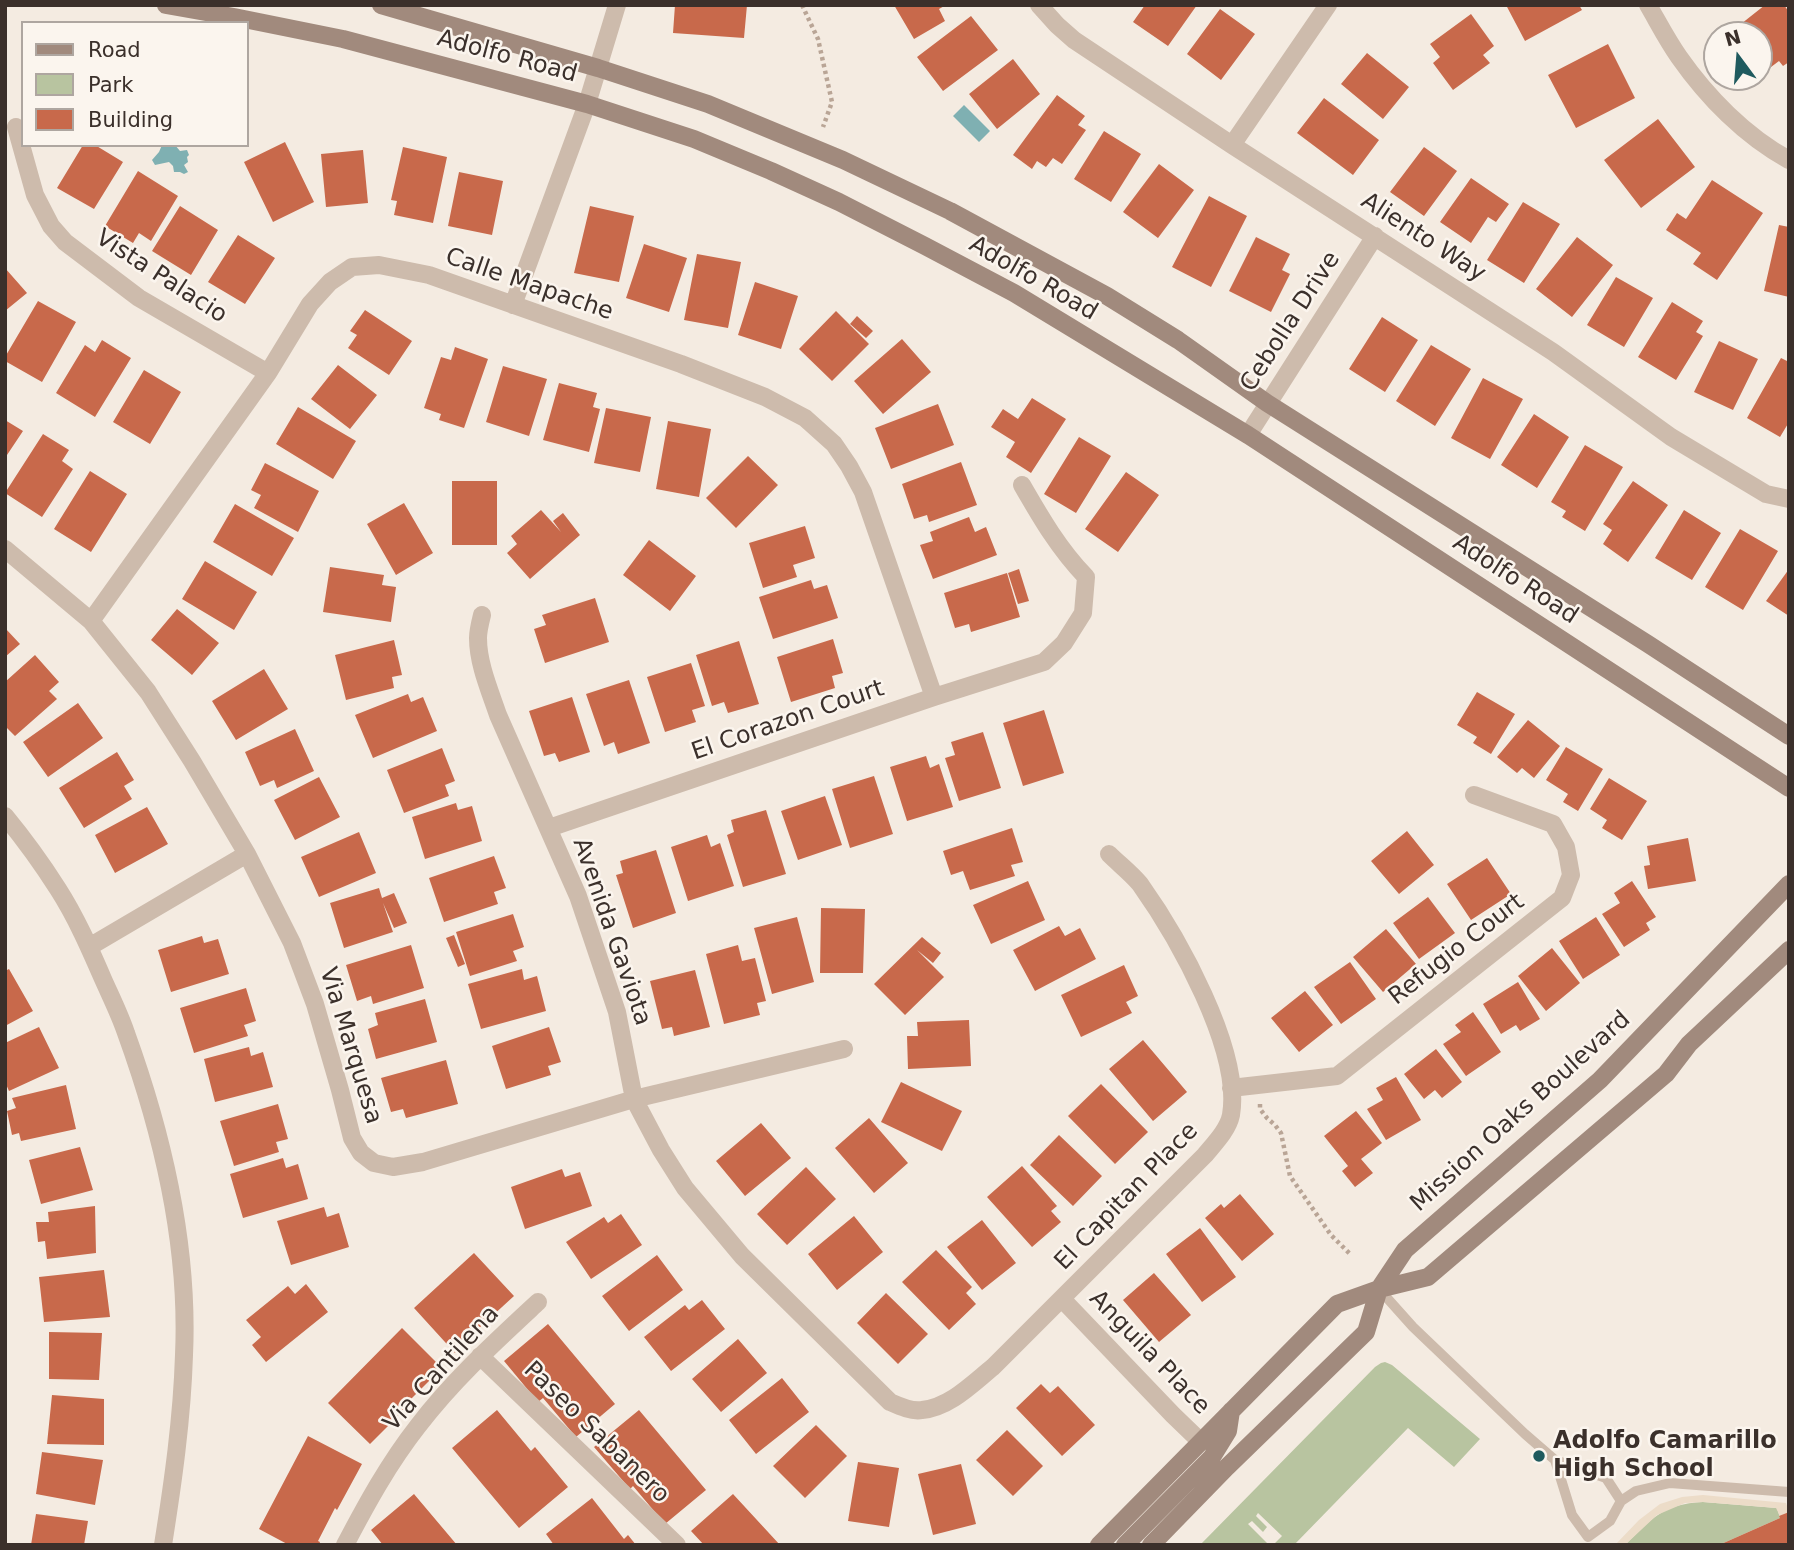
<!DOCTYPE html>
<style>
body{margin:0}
#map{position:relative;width:1794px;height:1550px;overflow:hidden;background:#f4ebe1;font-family:"DejaVu Sans",sans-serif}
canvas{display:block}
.frame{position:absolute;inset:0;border:7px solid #3b302b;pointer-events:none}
.legend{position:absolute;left:21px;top:21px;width:228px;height:126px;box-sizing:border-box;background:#fbf5ee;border:2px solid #aea6a0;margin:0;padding:9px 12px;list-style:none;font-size:21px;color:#3b302b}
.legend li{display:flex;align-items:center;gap:14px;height:35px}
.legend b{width:35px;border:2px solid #aea6a0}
.north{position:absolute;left:1703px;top:21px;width:70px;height:70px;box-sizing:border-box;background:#fbf5ee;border:2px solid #aea6a0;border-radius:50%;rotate:344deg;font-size:19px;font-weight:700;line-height:28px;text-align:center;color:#3b302b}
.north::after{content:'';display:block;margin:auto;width:24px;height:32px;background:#1f5a5e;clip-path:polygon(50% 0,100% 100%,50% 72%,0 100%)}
</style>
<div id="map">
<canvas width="1794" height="1550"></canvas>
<div class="frame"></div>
<ul class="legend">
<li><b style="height:9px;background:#a18a7d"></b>Road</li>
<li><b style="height:19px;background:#b8c4a0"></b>Park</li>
<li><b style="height:19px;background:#c8694b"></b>Building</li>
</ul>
<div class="north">N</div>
</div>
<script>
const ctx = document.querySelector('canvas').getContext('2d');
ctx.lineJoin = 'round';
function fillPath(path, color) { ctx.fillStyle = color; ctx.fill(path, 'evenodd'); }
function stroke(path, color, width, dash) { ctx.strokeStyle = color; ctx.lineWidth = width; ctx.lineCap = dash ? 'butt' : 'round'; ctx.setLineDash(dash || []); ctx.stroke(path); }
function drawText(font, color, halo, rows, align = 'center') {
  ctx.font = font + ' "DejaVu Sans",sans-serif'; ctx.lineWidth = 5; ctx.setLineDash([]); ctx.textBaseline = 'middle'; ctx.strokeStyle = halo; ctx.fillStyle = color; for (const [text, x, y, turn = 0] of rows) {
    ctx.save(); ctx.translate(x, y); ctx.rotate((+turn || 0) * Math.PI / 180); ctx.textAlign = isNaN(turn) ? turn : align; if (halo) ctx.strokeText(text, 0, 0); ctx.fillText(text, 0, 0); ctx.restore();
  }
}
fillPath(new Path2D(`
 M1385,1362L1392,1365L1480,1439L1454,1467L1408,1428L1294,1545H1273L1282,1536L1258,1513L1256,1516L1267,1527L1263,1532L1252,1521L1248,1524L1269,1545H1200L1375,1367L1381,1363Z
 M1703,1502L1777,1508L1780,1518L1719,1545H1625C1652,1518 1663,1504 1703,1502Z`), '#b8c4a0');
fillPath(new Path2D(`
 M1703,1495L1786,1503L1789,1512L1780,1516L1776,1508L1703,1502L1685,1503L1657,1515L1625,1545H1615L1639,1520L1660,1504L1682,1497Z`), '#ecdcc8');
fillPath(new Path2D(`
 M964,105L990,131L979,142L953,116Z
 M162,145H175L180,151L187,150L189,155L187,157L188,162L184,165L188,172L184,174L180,172H174L173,166L169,162L155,165L152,160L159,152Z`), '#7fb0b2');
fillPath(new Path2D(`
 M675,5H747L744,38L673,33Z
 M894,5H946L939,9L945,21L914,39Z
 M1145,5H1197L1168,46L1133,22Z
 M1506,5H1579L1582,10L1525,41Z
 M1765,5H1784L1789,12V62L1783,66L1779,61L1759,76V35H1727Z
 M1220,9L1255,34L1221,80L1187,54Z
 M1471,14L1494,46L1483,55L1490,63L1453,90L1433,63L1440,57L1430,44Z
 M971,16L998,50L943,91L917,57Z
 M1608,44L1635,98L1576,128L1548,75Z
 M1367,53L1409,87L1383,119L1341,84Z
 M1013,59L1040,94L997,129L969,94Z
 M1057,95L1085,116L1078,125L1086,130L1062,164L1053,158L1046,167L1037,161L1032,169L1013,155Z
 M1324,98L1379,140L1353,175L1297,133Z
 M1658,119L1695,167L1641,208L1604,160Z
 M1104,131L1141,154L1111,202L1074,179Z
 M285,142L314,202L273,222L244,162Z
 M83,145H95L123,162L94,209L57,188Z
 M403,147L447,157L433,223L394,215L397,201L391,200Z
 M1424,147L1457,171L1424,216L1390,192Z
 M363,150L368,203L326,207L321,154Z
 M1159,164L1194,190L1158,238L1123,212Z
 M138,171L178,196L151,241L139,233L133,243L105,226Z
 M459,172L503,181L492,235L448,226Z
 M1471,178L1509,204L1496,222L1488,217L1471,243L1440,222Z
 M1712,180L1763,213L1717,280L1693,264L1701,253L1666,230L1677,213L1686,219Z
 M1209,196L1247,216L1211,287L1172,267Z
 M1523,202L1560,224L1524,283L1487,260Z
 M180,206L218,230L191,275L152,251Z
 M590,206L634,216L619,282L574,273Z
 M1779,225L1789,227V297L1764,291Z
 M238,235L275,258L245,304L208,282Z
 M1256,237L1290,254L1282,270L1290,274L1271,312L1229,291Z
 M1577,237L1613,265L1572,317L1536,289Z
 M644,244L687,258L669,312L626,298Z
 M697,254L741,262L728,328L684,320Z
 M5,268L27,293L5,311Z
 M1616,277L1653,298L1624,347L1587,325Z
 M755,282L798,296L781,349L738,335Z
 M38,301L76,322L42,382L5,361V357Z
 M1672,302L1703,321L1696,332L1703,336L1676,380L1638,357Z
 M365,310L412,341L389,375L348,348L357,335L350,331Z
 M836,311L869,344L832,381L799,349Z
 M857,316L873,331L866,338L850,324Z
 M1382,317L1418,340L1385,392L1349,369Z
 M902,339L931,372L883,414L854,381Z
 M102,340L131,358L95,417L56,393L85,345L95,352Z
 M1719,341L1758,359L1733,410L1694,392Z
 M1431,345L1471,369L1435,426L1396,401Z
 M455,347L488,359L464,428L439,420L441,414L424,408L441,357L451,360Z
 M1781,358L1789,362V422L1780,437L1747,418Z
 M338,365L377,395L350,429L311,399Z
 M503,366L547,379L529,436L486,422Z
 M144,370L181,392L150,444L113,422Z
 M1483,378L1523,399L1490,459L1451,438Z
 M559,383L597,393L593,407L600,409L589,452L543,440Z
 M1032,398L1066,419L1031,473L1006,457L1015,442L991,427L1003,409L1018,419Z
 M938,404L954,445L891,469L875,428Z
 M298,407L356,441L333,479L276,444Z
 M606,408L651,417L640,472L594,463Z
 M1534,414L1569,437L1537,488L1501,465Z
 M5,420L23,431L5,458Z
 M668,421L711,429L699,497L656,489Z
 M43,434L69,450L62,461L73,469L42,517L5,493Z
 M1079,437L1111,456L1076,513L1044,494Z
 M1585,445L1623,467L1585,531L1562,517L1566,511L1551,502Z
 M748,456L778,485L736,528L706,498Z
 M961,462L977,505L929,522L927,515L914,519L902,484Z
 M265,463L319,491L298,532L254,508L261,495L251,490Z
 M90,471L127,494L91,552L54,529Z
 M1126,472L1159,495L1118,552L1085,529Z
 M452,481H497V545H452Z
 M1633,481L1668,505L1628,562L1603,544L1612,530L1603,524Z
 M404,503L433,553L396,575L367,524Z
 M235,504L294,538L272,576L213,542Z
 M541,510L561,532L553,521L563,513L580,535L530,579L507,553L517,544L511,536Z
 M1684,510L1721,533L1692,580L1655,558Z
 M969,517L975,532L986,527L997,555L933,579L920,545L933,541L930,532Z
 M805,526L815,558L793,565L797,577L763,588L749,543Z
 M1740,529L1778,551L1743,610L1705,587Z
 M649,540L696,576L670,611L623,575Z
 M205,561L257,592L234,630L182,599Z
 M330,567L384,575L382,585L396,587L391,622L323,612Z
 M1019,569L1029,601L1018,604L1008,573Z
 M1789,569V616L1766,601Z
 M1007,573L1020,617L971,632L969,624L955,628L944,593Z
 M811,580L814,589L827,585L838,618L773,639L759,597Z
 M595,598L609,642L545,663L534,629L546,625L542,615Z
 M177,609L219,643L192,675L151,640Z
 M5,628L20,644L5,657Z
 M833,639L843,673L832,676L835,688L791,702L777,657Z
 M394,640L402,675L392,677L394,688L346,700L335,655Z
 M739,641L759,704L728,713L724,702L712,706L696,655Z
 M35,655L59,682L49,691L57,699L15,736L5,726V682Z
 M691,663L705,706L692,710L696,722L665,732L647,677Z
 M264,669L288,709L236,740L212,701Z
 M629,680L650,743L618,754L614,742L604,746L586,694Z
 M1477,692L1515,714L1491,754L1473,743L1477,737L1457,725Z
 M408,694L411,702L423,697L437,731L373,758L355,715Z
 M572,697L590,752L559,762L555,753L544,756L529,711Z
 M78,703L103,738L48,777L23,742Z
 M1044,710L1064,773L1023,786L1003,723Z
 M1528,720L1560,746L1534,778L1522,768L1517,773L1497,757Z
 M295,729L314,771L277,788L274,780L260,786L245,752Z
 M983,732L1001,788L959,801L945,758L955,755L951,742Z
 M1566,747L1603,769L1578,811L1563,802L1568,794L1546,780Z
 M442,748L455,781L445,785L449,796L404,813L387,770Z
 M117,752L134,780L124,786L132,799L84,828L59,788Z
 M926,756L930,768L939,764L953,807L907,821L890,767Z
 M874,776L893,834L850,848L832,789Z
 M319,777L340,817L295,840L274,800Z
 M1609,778L1647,801L1622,840L1602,828L1607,820L1590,809Z
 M825,796L842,845L798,860L781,811Z
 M456,803L458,810L472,806L482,841L425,859L412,817Z
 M147,807L168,844L115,873L95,835Z
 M766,810L786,874L743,887L727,835L734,832L731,820Z
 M1012,828L1023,862L1011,865L1015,876L970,890L963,871L951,875L943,851Z
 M1407,831L1434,865L1399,894L1371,861Z
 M359,832L376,873L319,897L301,857Z
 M707,835L711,847L720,843L734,886L688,901L671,847Z
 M1688,838L1696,881L1648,889L1644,866L1650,865L1647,846Z
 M656,850L676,913L633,928L616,875L623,873L620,861Z
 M494,856L506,888L494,892L498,904L444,922L429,878Z
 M1487,858L1511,894L1471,920L1447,884Z
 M1028,881L1045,920L991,944L973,905Z
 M1632,881L1656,917L1646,923L1650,930L1624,947L1602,914L1620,903L1614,893Z
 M379,888L382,898L394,893L407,923L394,928L383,903L393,932L344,948L330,903Z
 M1428,897L1455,933L1419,959L1393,923Z
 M821,908L865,909L863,973H820Z
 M513,914L524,947L513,951L517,961L470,976L456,932Z
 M797,917L814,982L772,994L754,928Z
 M1596,917L1620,955L1583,979L1559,941Z
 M1059,926L1065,936L1080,928L1096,959L1035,991L1013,950Z
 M1386,929L1416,964L1383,992L1353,957Z
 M454,935L465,964L458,967L446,938Z
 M202,936L204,943L218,939L229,974L171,992L158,950Z
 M922,937L941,953L933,963L917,950L944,977L905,1015L874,984Z
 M411,945L424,988L373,1004L371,996L357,1001L346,965Z
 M738,945L742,961L755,958L766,1001L757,1003L760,1015L724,1024L706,954Z
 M1552,948L1580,983L1546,1011L1518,976Z
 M1350,962L1376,999L1341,1024L1314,987Z
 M1124,965L1138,996L1126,1002L1132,1013L1081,1037L1061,995Z
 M9,969L33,1011L5,1026V971Z
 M522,969L524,980L537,976L546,1011L481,1029L468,984Z
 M695,970L710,1027L674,1036L672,1027L662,1029L650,981Z
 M1518,982L1540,1019L1520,1031L1516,1025L1501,1034L1483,1004Z
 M246,988L256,1021L244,1025L248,1036L194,1053L180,1008Z
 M1305,991L1333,1025L1299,1052L1271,1018Z
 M425,999L437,1042L376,1059L368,1029L378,1025L375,1013Z
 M1473,1012L1501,1052L1466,1076L1443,1044L1461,1032L1455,1025Z
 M969,1020L971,1066L908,1069L907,1036H918L917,1022Z
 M39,1027L59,1068L9,1091L5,1082V1043Z
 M549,1027L561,1062L548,1066L551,1075L506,1089L492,1046Z
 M1143,1040L1187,1092L1153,1121L1109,1069Z
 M249,1047L251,1056L263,1052L273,1087L215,1102L204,1059Z
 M1436,1049L1462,1082L1442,1098L1435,1090L1424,1099L1404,1074Z
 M446,1060L458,1104L406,1118L403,1109L391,1112L381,1078Z
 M1396,1077L1421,1120L1386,1140L1367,1109L1383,1100L1376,1088Z
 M901,1082L962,1111L942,1151L881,1122Z
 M1101,1084L1148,1132L1115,1164L1068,1116Z
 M66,1085L76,1129L21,1141L19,1133L12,1135L7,1111L16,1108L12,1098Z
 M278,1104L288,1139L276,1142L279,1152L234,1166L220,1121Z
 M1356,1111L1382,1143L1361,1159L1373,1173L1355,1187L1342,1171L1348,1166L1324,1136Z
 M869,1118L908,1163L874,1193L835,1148Z
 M761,1123L791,1158L745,1196L716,1161Z
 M1059,1135L1102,1176L1073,1206L1030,1165Z
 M80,1147L93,1190L41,1204L29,1160Z
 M283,1158L286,1168L298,1164L308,1199L243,1218L230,1174Z
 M1022,1166L1057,1206L1051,1211L1061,1222L1032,1247L987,1197Z
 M806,1167L836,1199L787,1245L757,1214Z
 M562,1169L565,1177L580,1172L592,1206L525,1229L511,1187Z
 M1240,1194L1274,1234L1242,1261L1205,1218L1221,1204L1224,1208Z
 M95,1206L96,1253L47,1259L45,1241L38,1242L36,1222H49L48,1212Z
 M324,1207L327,1217L339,1213L349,1247L291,1265L277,1221Z
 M621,1214L642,1245L591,1279L566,1242L604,1217L608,1223Z
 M854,1216L883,1252L837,1290L808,1254Z
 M982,1220L1016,1263L982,1290L947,1247Z
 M1200,1228L1236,1277L1202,1302L1166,1254Z
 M936,1250L972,1287L966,1293L976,1304L949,1330L902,1282Z
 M474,1253L514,1296L478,1329L479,1331L455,1353L414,1308Z
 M657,1255L683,1290L629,1331L602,1296Z
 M104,1270L110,1317L44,1322L39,1277Z
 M1154,1273L1191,1315L1159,1342L1123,1300Z
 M306,1284L328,1312L266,1362L252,1345L261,1337L246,1320L288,1286L295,1294Z
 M886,1293L928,1334L898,1364L857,1323Z
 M702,1300L725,1329L671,1371L644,1337L685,1305L689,1310Z
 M548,1324L615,1404L576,1437L543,1398L538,1402L504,1361Z
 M402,1328L442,1368L408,1402L410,1404L370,1444L328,1403Z
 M49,1332L102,1333L99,1380L49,1379Z
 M738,1339L767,1373L721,1412L692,1379Z
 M782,1378L809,1412L756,1454L729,1420Z
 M1041,1384L1050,1393L1058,1386L1095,1425L1062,1456L1016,1408Z
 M52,1395L104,1399V1445L47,1444Z
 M497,1410L531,1451L535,1447L568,1487L519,1528L452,1448Z
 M639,1410L706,1490L665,1524L633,1486L630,1489L594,1447Z
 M816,1425L847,1456L805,1498L773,1466Z
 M1007,1430L1043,1466L1013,1496L976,1460Z
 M308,1436L362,1464L337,1510L335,1508L318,1541L320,1542L319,1545H289L259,1529Z
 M42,1452L103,1460L95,1505L36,1494Z
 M858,1462L899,1468L889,1527L848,1521Z
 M961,1464L976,1524L933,1535L918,1474Z
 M414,1494L457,1545H383L371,1530Z
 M733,1494L780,1545H704L691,1531Z
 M592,1498L624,1539L628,1535L636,1545H554L546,1534Z
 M1789,1512V1545H1719L1780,1518L1779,1516Z
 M36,1514L88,1521L84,1545H31Z`), '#c8694b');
stroke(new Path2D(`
 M802,5L818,39L832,102L823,127
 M1260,1104V1109L1267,1118L1275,1125L1281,1133L1290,1176L1331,1235L1351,1255`), '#b9a596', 4.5, [3.5, 3.5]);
stroke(new Path2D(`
 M1379,1289L1413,1327L1525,1434L1555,1460L1606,1478L1621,1501
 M1555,1460L1572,1515L1588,1537L1610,1521L1621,1501L1636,1491L1670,1483L1789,1492`), '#cdbbac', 10);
stroke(new Path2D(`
 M1039,5L1057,25L1074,40L1232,145L1553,352L1671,437L1766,494L1789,499
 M1648,5C1658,22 1667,40 1679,57C1707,97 1745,136 1789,160
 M16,127L35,195L51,226L65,242L139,298L268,373
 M1232,145L1328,5
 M513,305L587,104L617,5
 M1248,435L1375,236
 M5,549L91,621L148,692L192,761L247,854L292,943L315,1004L340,1090L352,1138L361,1153L374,1163L393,1167L423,1162L634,1099L844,1049
 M482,615C480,623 478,631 478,638C478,664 490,691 498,715L578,896L617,1012L634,1099L661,1150L685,1188L742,1256L890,1402C899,1406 912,1412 922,1410C950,1407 972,1384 993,1367L1205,1155C1214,1144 1228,1130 1231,1115C1242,1050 1177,936 1140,884C1131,873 1119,864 1109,854
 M91,621L268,373L310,304L330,282L352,267L379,265L429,275L681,364L765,397L805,418L834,444L849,466L863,492L934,697
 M5,816C24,839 42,864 58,889C76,917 90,949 103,979C111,997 120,1015 126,1033C163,1135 189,1246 184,1355C182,1419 173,1482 163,1545
 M549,828L934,697L1044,662L1064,643L1083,613L1086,577C1059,549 1041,518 1022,485
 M89,947L247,854
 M1231,1088L1337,1076L1562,898L1571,875L1566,847L1553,824L1474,795
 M1062,1299L1173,1415L1201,1442
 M480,1356L677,1545
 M345,1545C367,1503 389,1463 418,1426C453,1380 496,1341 538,1302`), '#cdbbac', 18);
stroke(new Path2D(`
 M166,5L234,17L343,39L587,104L694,139L771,171L839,202L925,246L1014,293L1248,435L1789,788
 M381,5L598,68L708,104L843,160L950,211L1107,296L1178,340L1267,403L1648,644L1789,736
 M1099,1545L1337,1304L1379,1289L1428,1277L1666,1074L1689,1044L1789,950
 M1125,1545L1212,1457L1228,1431L1231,1411
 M1151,1545L1227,1467L1366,1332L1379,1289L1405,1250L1600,1080L1789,884`), '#a18a7d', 18);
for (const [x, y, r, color] of [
 [1539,1456,7,"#1f5a5e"]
]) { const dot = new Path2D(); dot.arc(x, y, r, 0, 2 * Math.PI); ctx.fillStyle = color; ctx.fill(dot); stroke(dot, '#fbf5ee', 2.5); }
drawText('24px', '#3b302b', '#fbf5ee', [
 ["Adolfo Road",507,57,15],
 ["Aliento Way",1423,238,33],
 ["Vista Palacio",161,277,33],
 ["Adolfo Road",1033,279,30],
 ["Calle Mapache",529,285,19],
 ["Cebolla Drive",1291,322,-57],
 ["Adolfo Road",1515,580,33],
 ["El Corazon Court",788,721,-19],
 ["Avenida Gaviota",611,932,71],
 ["Refugio Court",1457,950,-38],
 ["Via Marquesa",350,1046,73],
 ["Mission Oaks Boulevard",1521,1112,-42],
 ["El Capitan Place",1127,1197,-46],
 ["Anguila Place",1149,1353,46],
 ["Via Cantilena",442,1369,-48],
 ["Paseo Sabanero",596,1433,44]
]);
drawText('bold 24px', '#3b302b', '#fbf5ee', [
 ["Adolfo Camarillo",1553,1442],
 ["High School",1553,1470]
], 'left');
</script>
